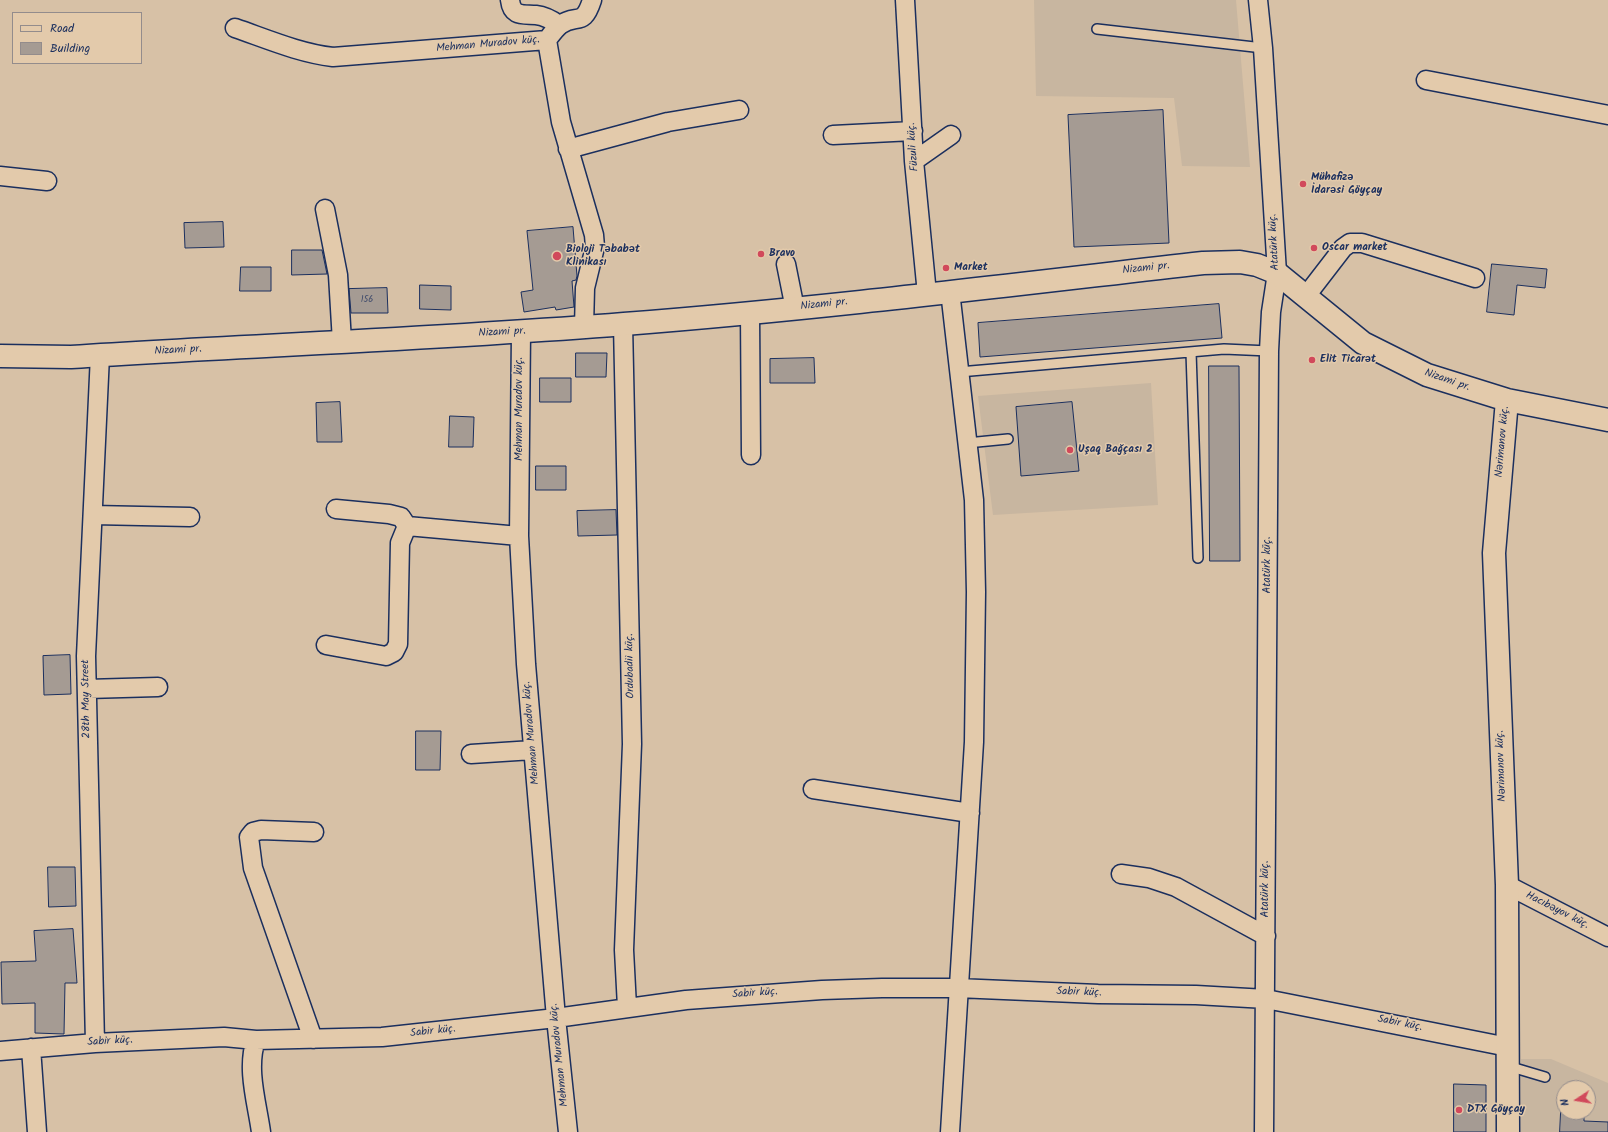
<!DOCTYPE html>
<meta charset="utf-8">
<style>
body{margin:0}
#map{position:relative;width:1608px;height:1132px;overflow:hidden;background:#d7c1a6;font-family:Kalam,sans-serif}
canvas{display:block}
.legend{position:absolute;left:12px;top:12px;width:130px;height:52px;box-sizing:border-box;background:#e3caab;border:1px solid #938c8c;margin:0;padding:5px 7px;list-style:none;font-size:12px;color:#1b2f5e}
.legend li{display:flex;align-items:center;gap:8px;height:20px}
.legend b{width:20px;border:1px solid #938c8c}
.north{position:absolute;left:1556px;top:1080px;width:40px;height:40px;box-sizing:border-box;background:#e3caab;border:1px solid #938c8c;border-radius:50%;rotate:258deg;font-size:11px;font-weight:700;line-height:16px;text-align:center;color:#1b2f5e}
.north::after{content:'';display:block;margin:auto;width:14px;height:18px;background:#d1495b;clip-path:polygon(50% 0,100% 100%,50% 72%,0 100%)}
</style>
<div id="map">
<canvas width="1608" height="1132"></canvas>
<ul class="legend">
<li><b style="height:5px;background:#e3caab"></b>Road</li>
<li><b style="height:11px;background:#a59b93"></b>Building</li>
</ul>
<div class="north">N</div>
</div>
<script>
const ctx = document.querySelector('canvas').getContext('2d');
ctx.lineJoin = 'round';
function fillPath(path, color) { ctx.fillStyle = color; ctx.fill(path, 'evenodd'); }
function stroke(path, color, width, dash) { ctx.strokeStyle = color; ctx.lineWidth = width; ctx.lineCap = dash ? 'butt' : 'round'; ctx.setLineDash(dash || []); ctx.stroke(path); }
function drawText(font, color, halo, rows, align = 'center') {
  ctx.font = font + ' Kalam,sans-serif'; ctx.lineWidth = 3; ctx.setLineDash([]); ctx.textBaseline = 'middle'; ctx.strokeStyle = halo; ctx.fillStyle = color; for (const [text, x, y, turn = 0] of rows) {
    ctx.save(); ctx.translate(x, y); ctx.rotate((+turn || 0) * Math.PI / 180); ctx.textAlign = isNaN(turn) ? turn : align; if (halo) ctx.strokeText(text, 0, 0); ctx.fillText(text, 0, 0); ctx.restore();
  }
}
fillPath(new Path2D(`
 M1034,0H1236L1250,167L1182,166L1174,98L1036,96Z
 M1151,383L1158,505L993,515L978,396Z
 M1521,1059H1551L1608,1083V1132H1521ZM1564,1088H1588V1112H1564Z`), '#c8b6a0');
const building = new Path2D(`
 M1163,110L1169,243L1074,247L1068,115Z
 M223,222L224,247L185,248L184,223Z
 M573,227L577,276L576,280L572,281L574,307L556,310L555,307L524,312L521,292L533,290L527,231Z
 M292,250H322L327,274L292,275Z
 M1492,264L1547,269L1545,288L1517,285L1514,315L1487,312Z
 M241,267H271V291H240Z
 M420,285L451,286V310L420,309Z
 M387,288L388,313H351L349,289Z
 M1219,304L1222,338L980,357L978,323Z
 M576,353H607L606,377H576Z
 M814,358L815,383H770V359Z
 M1209,366H1239L1240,561H1210Z
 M540,378H571V402H540Z
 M340,402L342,442H317L316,403Z
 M1072,402L1079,471L1021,476L1016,407Z
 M450,416L474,417L473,447H449Z
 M536,466H566V490H536Z
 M616,510L617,535L578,536L577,511Z
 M70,655L71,694L44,695L43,656Z
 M416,731H441L440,770H416Z
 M48,867H75L76,906L49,907Z
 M73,929L77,983H65L64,1034L35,1033V1003L2,1004L1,962L36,961L34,931Z
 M1454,1084L1486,1085V1132H1454Z
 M1561,1112H1584V1121L1608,1122V1132H1560Z`);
fillPath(building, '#a59b93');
stroke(building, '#1b2f5e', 1);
const service = new Path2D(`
 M1097,29L1263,48
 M1191,352L1198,558
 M959,372L1224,349L1269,351
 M967,443L1008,439
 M1508,1066L1545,1077`);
const minor = new Path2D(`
 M510,0C512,17 522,14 536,15C545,16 552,20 559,25
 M905,0L914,161L927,294
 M1258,0L1263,48L1277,273L1271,312L1269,351L1264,1132
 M235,28C267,39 299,53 333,57L547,40L561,122L594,235L595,247L585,288L584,327
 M547,40C551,35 555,29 560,25C577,13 583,28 592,0
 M1426,80L1608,115
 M833,135L913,131
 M568,149L668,122L739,110
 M914,161L951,135
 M0,176L47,181
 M325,209L338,275L342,342
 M786,264L795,309
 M950,291L974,500L976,592L974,742L950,1132
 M1306,296L1343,248L1350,243H1362L1475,278
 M750,313L751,455
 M623,324L632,744L624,950L627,1007
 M521,332L519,536L526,664L556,1018L568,1132
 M336,509L389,514L401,517L407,526L519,536
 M93,515L190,517
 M326,645L386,656L394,652L398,644L400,543L407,526
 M87,689L158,687
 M471,754L533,750
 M813,789L970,813
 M1121,874L1149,878L1176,887L1266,936
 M1507,885L1608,937
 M313,1039L253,868L249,837L253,832L261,830L314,832
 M256,1040C246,1068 257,1103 261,1132
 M95,1043L86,656L100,355
 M31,1048L37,1132
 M0,1051L95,1043L224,1037L256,1040L382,1037L556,1018L686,1000L822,990L882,988H957L1098,994L1196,995L1266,999L1508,1047`);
const tertiary = new Path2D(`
 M0,356L71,357C255,345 440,339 624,324C817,309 1010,285 1203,263L1240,262L1257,265L1277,273L1363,343L1427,375L1507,400L1608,420
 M1507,400L1494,553L1507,885L1508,1132`);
stroke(service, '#1b2f5e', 12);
stroke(minor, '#1b2f5e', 21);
stroke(tertiary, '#1b2f5e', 25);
stroke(service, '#e3caab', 9);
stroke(minor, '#e3caab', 18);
stroke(tertiary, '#e3caab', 22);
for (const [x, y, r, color] of [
 [1303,184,4,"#d1495b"],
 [1314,248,4,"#d1495b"],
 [761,254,4,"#d1495b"],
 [557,256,5,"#d1495b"],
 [946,268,4,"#d1495b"],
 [1312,360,4,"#d1495b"],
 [1070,450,4,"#d1495b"],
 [1459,1110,4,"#d1495b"]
]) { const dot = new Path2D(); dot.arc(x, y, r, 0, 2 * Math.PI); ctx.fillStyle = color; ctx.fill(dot); stroke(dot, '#e3caab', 1.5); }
drawText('9px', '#3e4a6b', null, [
 ["156",367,300]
]);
drawText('11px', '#1b2f5e', '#e3caab', [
 ["Mehman Muradov küç.",488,45,-5],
 ["Füzuli küç.",914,147,-94],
 ["Atatürk küç.",1275,242,-93],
 ["Nizami pr.",1146,269,-6],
 ["Nizami pr.",824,305,-6],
 ["Nizami pr.",502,333,-3],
 ["Nizami pr.",178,351,-3],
 ["Nizami pr.",1447,381,19],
 ["Mehman Muradov küç.",520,409,-90],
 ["Nərimanov küç.",1503,442,-85],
 ["Atatürk küç.",1268,565,-90],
 ["Ordubadii küç.",631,666,-91],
 ["28th May Street",87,699,-91],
 ["Mehman Muradov küç.",532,733,-95],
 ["Nərimanov küç.",1502,766,-92],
 ["Atatürk küç.",1266,889,-90],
 ["Hacıbəyov küç.",1557,911,27],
 ["Sabir küç.",1079,993,2],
 ["Sabir küç.",755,994,-4],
 ["Sabir küç.",1400,1024,11],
 ["Sabir küç.",433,1032,-6],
 ["Sabir küç.",110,1042,-3],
 ["Mehman Muradov küç.",560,1055,-96]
]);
drawText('bold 11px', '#1b2f5e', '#e3caab', [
 ["Mühafizə",1311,178],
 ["İdarəsi Göyçay",1311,191],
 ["Oscar market",1322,248],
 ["Bioloji Təbabət",566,250],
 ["Klinikası",566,263],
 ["Bravo",769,254],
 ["Market",954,268],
 ["Elit Ticarət",1320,360],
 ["Uşaq Bağçası 2",1078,450],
 ["DTX Göyçay",1467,1110]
], 'left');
</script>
